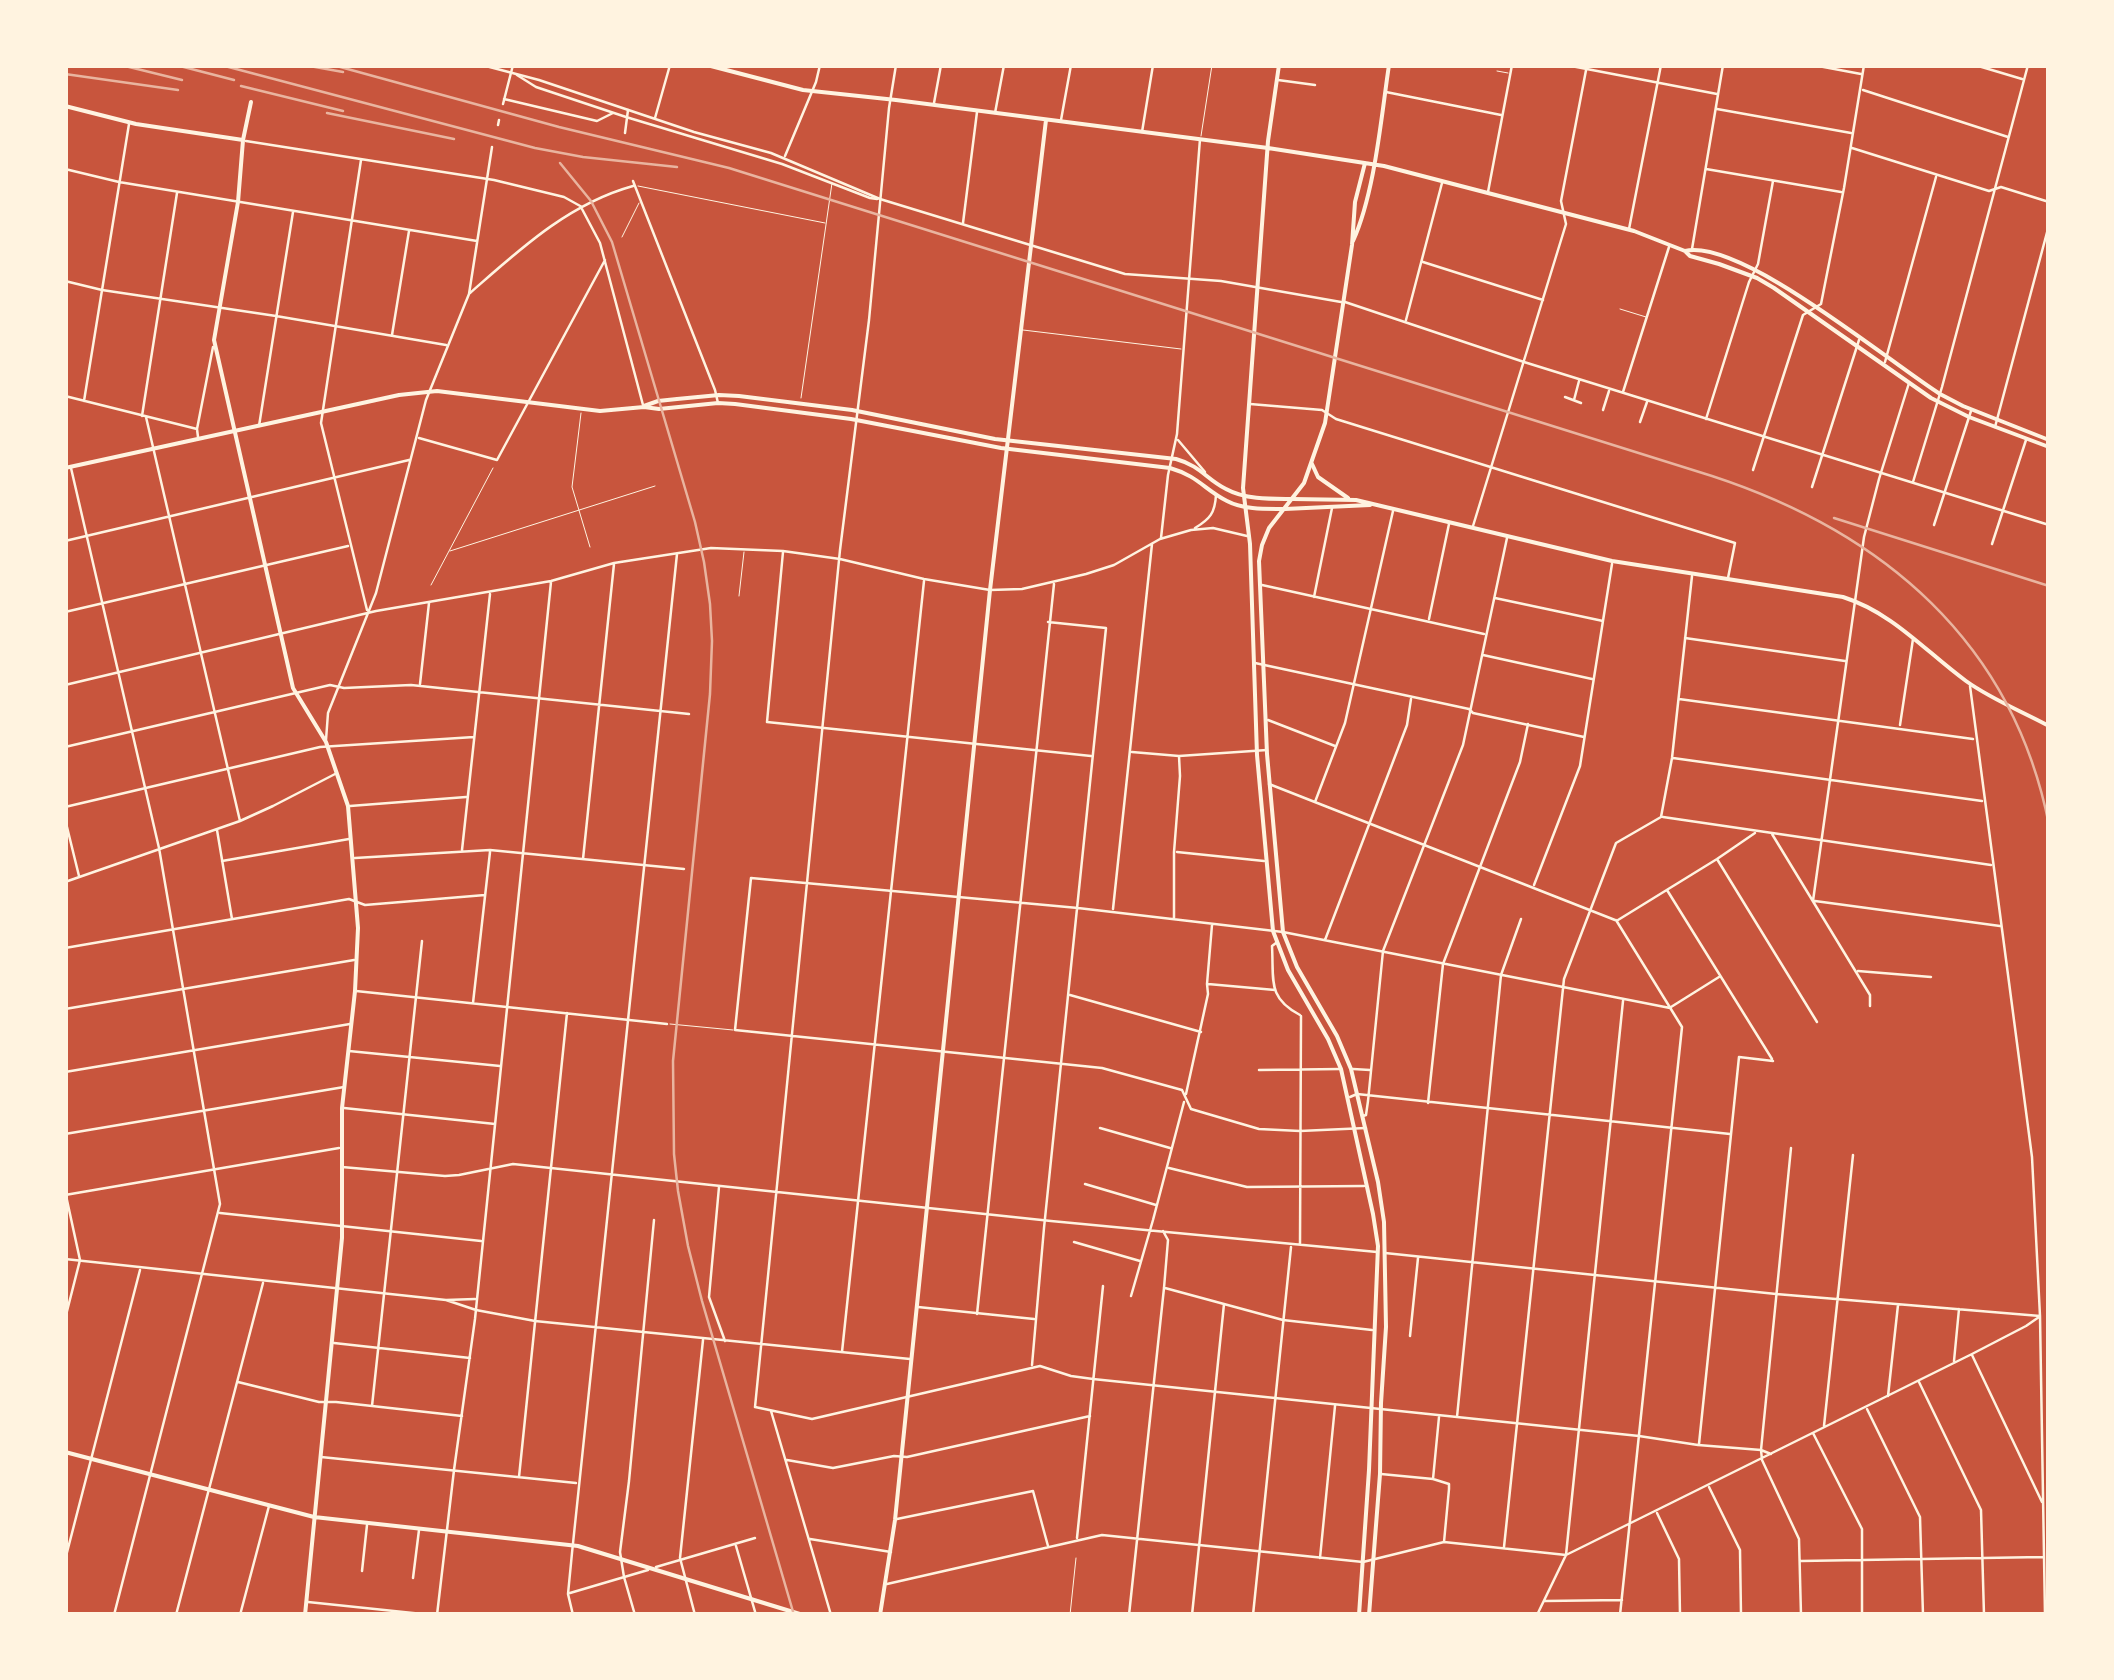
<!DOCTYPE html>
<style>
body{margin:0}
#map{position:relative;width:2114px;height:1680px;overflow:hidden;background:#c8553d;font-family:Ubuntu,sans-serif}
canvas{display:block}
.frame{position:absolute;inset:0;border:68px solid #fff3e0;pointer-events:none}
</style>
<div id="map">
<canvas width="2114" height="1680"></canvas>
<div class="frame"></div>
</div>
<script>
const ctx = document.querySelector('canvas').getContext('2d');
ctx.lineJoin = 'round';
function stroke(path, color, width, dash) { ctx.strokeStyle = color; ctx.lineWidth = width; ctx.lineCap = dash ? 'butt' : 'round'; ctx.setLineDash(dash || []); ctx.stroke(path); }
stroke(new Path2D(`
 M1497,71L1508,73
 M638,186L825,223
 M622,237L639,203
 M1620,309L1646,317
 M1023,330L1181,349
 M581,413L572,487L590,547
 M450,551L655,486
 M431,585L493,468
 M739,596L744,552
 M1070,1615L1076,1558`), '#fff3e0', 1);
stroke(new Path2D(`
 M1201,136L1212,65
 M801,398L832,183
 M670,1024L733,1030`), '#fff3e0', 1);
stroke(new Path2D(`
 M896,65L889,108L869,320L840,550L755,1407L812,1419L1040,1366L1071,1376L1093,1379L1639,1436L1698,1445L1761,1450L1771,1454
 M1566,65L1717,94
 M1813,65L1861,74
 M1975,65L2022,79
 M517,75L536,87L626,117L782,164L870,198L877,199
 M1278,80L1315,85
 M1863,90L2008,137
 M1386,92L1501,115
 M504,99L597,121L613,113
 M934,103L941,65
 M503,104L513,65
 M1717,109L1851,133
 M995,113L1004,65
 M655,118L670,65
 M1061,120L1071,65
 M498,125L499,120
 M1142,132L1153,65
 M625,133L628,110
 M246,141L494,180L564,197L582,207
 M1852,148L1989,191L2001,187L2049,202
 M361,160L321,423L367,610
 M65,169L119,182L477,241
 M1706,169L1841,192
 M633,181L715,390L718,403
 M1488,192L1512,65
 M582,209L600,243L643,405
 M963,223L977,112
 M1629,229L1661,65
 M1692,249L1723,65
 M1423,262L1543,300
 M65,281L102,290L276,316L446,345
 M470,293C519,250 568,204 633,186
 M1345,302L1524,362L2049,525
 M1406,320L1442,183
 M392,335L409,231
 M1885,362L1936,177
 M1623,392L1669,247
 M65,396L197,429
 M1565,397L1581,403
 M1574,400L1579,381
 M84,401L129,124
 M1250,404L1322,410L1336,419L1735,543L1728,578
 M1603,410L1609,391
 M142,416L177,193
 M146,417L240,821
 M1706,419L1749,282L1758,264L1773,181
 M1640,422L1647,402
 M259,426L293,212
 M1995,427L2049,225
 M198,437L197,429L213,347
 M419,438L497,460L605,260
 M1178,440L1205,472
 M71,468L159,848L220,1204L114,1615
 M1753,470L1803,315L1821,304L1844,188L1864,65
 M1913,482L1942,387L2028,65
 M1812,487L1859,340
 M1934,525L1971,411
 M1473,526L1566,224L1561,201L1587,65
 M1195,528C1210,519 1215,513 1216,495
 M1161,538L1168,475L1177,434L1200,139
 M65,541L409,460
 M1992,544L2026,440
 M783,552L767,722L1091,756
 M1262,585L1484,634
 M1314,597L1332,508
 M1495,598L1603,621
 M65,612L348,546
 M1429,619L1449,524
 M1685,638L1845,661
 M1483,655L1592,679
 M1255,663L1469,709L1473,713L1584,737
 M420,684L429,603
 M65,685L376,611L551,581L614,563L711,548L783,551L840,559L924,579L990,590L1022,589L1086,574L1114,565L1160,539L1191,530L1213,528L1247,536
 M1970,686L2032,1157L2040,1316L2045,1615
 M1679,699L1973,739
 M1268,720L1335,746
 M1900,725L1913,639
 M326,740L328,713L376,593L426,400L469,294L492,147
 M65,747L330,685L344,688L411,685L689,714
 M1132,752L1179,756L1267,750
 M1673,758L1982,801
 M1269,784L1615,920
 M1315,802L1345,723L1393,511
 M350,806L466,797
 M65,807L320,747L474,737
 M1663,817L1991,865
 M65,819L79,876
 M217,830L232,919
 M1772,834L1870,995V1006
 M462,850L490,594
 M1177,852L1264,861
 M355,858L490,850L684,869
 M583,859L614,564
 M1717,859L1817,1022
 M222,861L349,839
 M65,882L240,821L273,806L337,773
 M1534,885L1580,766L1612,564
 M1667,890L1772,1059
 M1813,901L1864,537L1879,479L1909,383
 M1815,901L2000,926
 M1113,909L1152,544
 M1174,919V852L1180,776L1179,756
 M1616,920L1682,1027L1620,1615
 M1618,920L1717,859L1755,833
 M1325,940L1407,725L1411,699
 M1276,943L1272,946C1274,980 1267,998 1300,1015
 M65,948L349,899L365,905L485,895
 M1858,971L1931,977
 M1208,984L1275,990
 M356,991L667,1024
 M1070,995L1201,1032
 M473,1003L490,852
 M1671,1007L1719,977
 M65,1009L354,960
 M349,1051L500,1066
 M1353,1069L1370,1070
 M1259,1070L1341,1069
 M65,1072L350,1024
 M1186,1094L1208,994L1207,984L1212,925
 M1350,1097L1357,1094L1730,1134
 M1428,1103L1443,964L1520,762L1528,724
 M344,1108L495,1124
 M1363,1116L1366,1115L1368,1101L1383,951L1463,745L1507,538
 M1100,1128L1170,1148
 M1366,1128L1300,1131L1259,1129L1191,1109L1182,1090L1102,1068L735,1030L751,878L1078,908L1283,932L1670,1008
 M65,1134L344,1087
 M1791,1148L1761,1450L1762,1460L1799,1539L1801,1615
 M342,1167L445,1176L459,1175L513,1164L1051,1221L1377,1252
 M1169,1168L1247,1187L1364,1186
 M1085,1184L1156,1205
 M719,1187L709,1297L725,1341
 M65,1191L80,1260L65,1319
 M65,1195L339,1148
 M220,1213L481,1241
 M1074,1242L1140,1261
 M1300,1244L1301,1016
 M1385,1253L1776,1294L2040,1316
 M65,1259L446,1300L475,1299
 M1165,1288L1283,1320L1372,1330
 M1131,1296L1153,1220L1184,1102
 M446,1300L476,1310L535,1321L910,1359
 M918,1307L1034,1319
 M977,1314L1054,584
 M1410,1336L1418,1258
 M334,1343L470,1358
 M842,1352L924,581
 M1972,1355L2042,1502
 M1954,1361L1959,1309
 M1032,1365L1044,1228L1106,628L1048,622
 M238,1382L319,1402H336L462,1416
 M1919,1382L1981,1510L1984,1615
 M1888,1396L1898,1305
 M372,1406L422,941
 M1867,1409L1920,1517L1923,1615
 M771,1411L831,1615
 M1439,1417L1433,1479L1449,1484V1489L1444,1542
 M1457,1417L1501,975L1521,919
 M1824,1426L1853,1155
 M1813,1433L1862,1529V1615
 M1699,1444L1739,1057L1773,1061
 M321,1457L576,1483
 M787,1460L833,1468L894,1456L907,1457L1090,1416
 M1381,1474L1433,1479
 M519,1477L567,1013
 M1709,1487L1740,1550L1741,1615
 M1657,1513L1679,1559L1680,1615
 M897,1519L1033,1491L1048,1546
 M1077,1538L1103,1286
 M810,1539L891,1552
 M736,1546L756,1615
 M1504,1547L1564,979L1616,843L1661,817L1672,758L1692,576
 M1320,1558L1335,1406
 M65,1560L140,1270
 M1801,1561L2043,1557
 M656,1567L755,1538
 M362,1571L367,1525
 M413,1578L419,1530
 M887,1584L1102,1535L1363,1562L1444,1542L1566,1555L1972,1354L2026,1326L2039,1317
 M570,1593L648,1570
 M1545,1601L1622,1600
 M308,1602L432,1615
 M176,1615L263,1283
 M240,1615L269,1506
 M437,1615L454,1470L475,1319L551,582
 M573,1615L568,1594L572,1553L677,554
 M635,1615L624,1577L620,1552L629,1481L654,1220
 M695,1615L680,1558L703,1340
 M1018,1615H1030
 M1129,1615L1164,1288L1168,1240L1163,1231
 M1192,1615L1224,1304
 M1253,1615L1291,1247
 M1537,1615L1566,1555L1623,1001`), '#fff3e0', 2.5);
stroke(new Path2D(`
 M482,65L539,80L694,132L771,153L880,199L1125,274L1221,281L1341,302
 M785,156L816,82L820,65`), '#fff3e0', 2.5);
stroke(new Path2D(`
 M707,65L803,90L896,100L1268,148
 M251,102L243,140L238,202L214,340L293,688L326,742L348,806L358,928L355,991L342,1108V1238L305,1615
 M65,106L136,124L243,140
 M1312,464L1318,477L1348,498
 M1293,499L1356,500L1612,561L1843,597C1893,613 1925,651 1966,681C1991,699 2021,711 2049,726
 M1285,509L1370,505
 M65,1452L314,1517L578,1546L803,1615
 M880,1615L895,1520L990,590L1046,120`), '#fff3e0', 4);
stroke(new Path2D(`
 M1279,65L1268,141L1243,488L1250,544L1257,755L1273,931L1288,970L1328,1039L1341,1069L1373,1214L1378,1246L1369,1470L1359,1615
 M1268,148L1384,166L1634,231L1685,251L1690,256L1719,264L1757,278L1774,288L1931,398L1969,417L2049,447
 M1365,163L1355,202L1352,245L1325,423L1304,483L1269,528L1262,545L1259,561L1267,754L1283,932L1297,967L1337,1036L1351,1069L1378,1182L1384,1222L1386,1327L1381,1403L1380,1474L1369,1615
 M1353,241C1375,192 1381,118 1389,65
 M1685,251C1741,238 1889,362 1940,394L1963,406L2049,440
 M644,406L658,401L677,399L719,395L739,396L852,410L995,439L1176,459C1201,466 1206,479 1226,489C1246,500 1272,499 1293,499
 M65,468L399,395L437,391L600,411L644,407L659,409L718,403L735,404L851,419L1001,448L1170,468C1198,476 1205,490 1227,501C1244,510 1266,509 1285,509`), '#fff3e0', 4);
stroke(new Path2D(`
 M65,74L178,90`), '#e9b49f', 2.5);
stroke(new Path2D(`
 M121,65L182,80
 M176,65L234,80
 M221,65L535,148L583,157L677,167
 M304,65L343,72
 M333,65L559,127L729,168L1712,476C1883,532 2013,642 2049,825
 M241,86L343,111
 M327,113L454,139
 M560,163L591,201L612,242L695,522L704,562L710,604L712,641L710,694L673,1061L674,1154L678,1191L688,1246L702,1301L794,1615
 M1834,518L2049,586`), '#e9b49f', 2.5);
</script>
